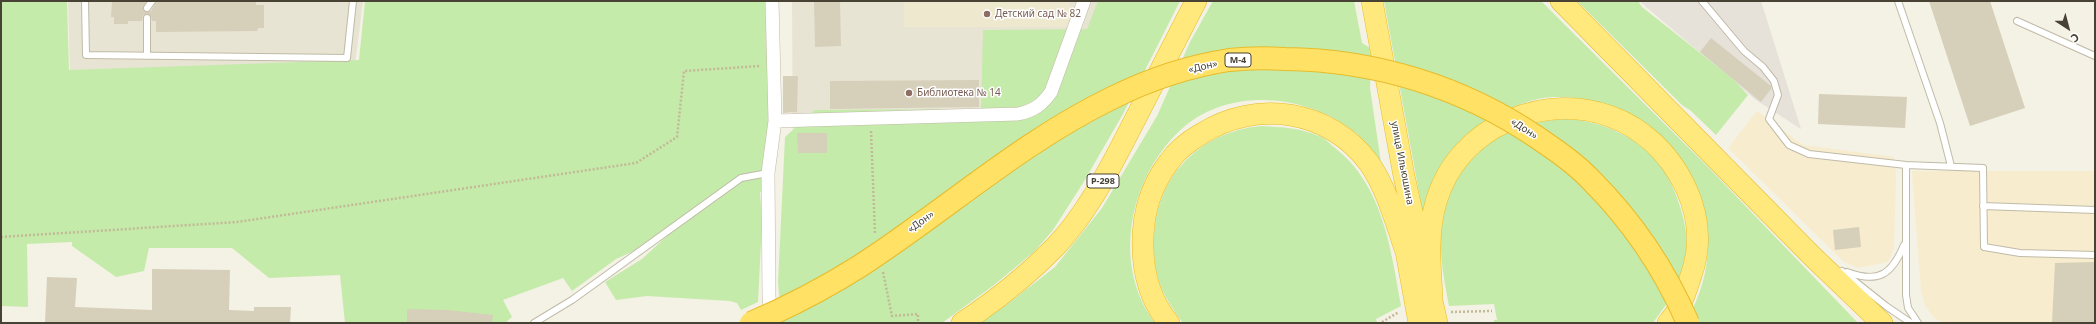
<!DOCTYPE html>
<meta charset="utf-8">
<style>
body{margin:0}
#map{position:relative;width:2096px;height:324px;overflow:hidden;background:#f4f1e5;font-family:"Noto Sans",sans-serif}
canvas{display:block}
.frame{position:absolute;inset:0;border:2px solid #474234;pointer-events:none}
.north{position:absolute;left:2048px;top:8px;width:40px;height:40px;-webkit-text-stroke:3px #fff;paint-order:stroke;rotate:144deg;font-size:11px;font-weight:700;line-height:16px;text-align:center;color:#474234}
.north::after{content:'';display:block;margin:auto;width:14px;height:18px;background:#474234;clip-path:polygon(50% 0,100% 100%,50% 72%,0 100%)}
</style>
<div id="map">
<canvas width="2096" height="324"></canvas>
<div class="frame"></div>
<div class="north">С</div>
</div>
<script>
const ctx = document.querySelector('canvas').getContext('2d');
ctx.lineJoin = 'round';
function fillPath(path, color) { ctx.fillStyle = color; ctx.fill(path, 'evenodd'); }
function stroke(path, color, width, dash) { ctx.strokeStyle = color; ctx.lineWidth = width; ctx.lineCap = dash ? 'butt' : 'round'; ctx.setLineDash(dash || []); ctx.stroke(path); }
function drawText(font, color, halo, rows, align = 'center') {
  ctx.font = font + ' "Noto Sans",sans-serif'; ctx.lineWidth = 3; ctx.setLineDash([]); ctx.textBaseline = 'middle'; ctx.strokeStyle = halo; ctx.fillStyle = color; for (const [text, x, y, turn = 0] of rows) {
    ctx.save(); ctx.translate(x, y); ctx.rotate((+turn || 0) * Math.PI / 180); ctx.textAlign = isNaN(turn) ? turn : align; if (halo) ctx.strokeText(text, 0, 0); ctx.fillText(text, 0, 0); ctx.restore();
  }
}
fillPath(new Path2D(`
 M68,1H363L355,65L70,73Z
 M792,1H1177L979,147L793,160Z`), '#e8e4d3');
fillPath(new Path2D(`
 M1757,111L1803,145L1894,157L1896,173L1894,247L1888,262L1858,268L1844,262L1728,148Z
 M1912,171H2095V323H1944L1934,318L1925,305L1921,291Z`), '#f7ecce');
fillPath(new Path2D(`
 M1639,1H1761L1801,129L1756,100Z`), '#e6e2da');
fillPath(new Path2D(`
 M904,1H1070V27H904Z`), '#eee9ce');
fillPath(new Path2D(`
 M1,1H67L69,70L359,60L365,1H765L770,110L763,191L760,192L762,222L758,302L741,310L737,303L730,301L647,296L616,300L605,282L642,259L667,236L616,259L572,291L563,278L503,300L512,317L505,323H345L340,275L269,278L232,248H149L144,271L116,277L72,246V242L27,244L28,307L3,306L1,308Z
 M1098,1H1180L1123,114L1083,183L1053,230L1035,251L994,285L942,323H782L778,283L785,137L815,110L981,109L983,30L1087,29Z
 M1213,1H1354L1362,43L1372,49L1370,88L1381,163C1374,152 1366,142 1356,133C1310,95 1233,86 1185,126C1130,173 1110,263 1155,323H980L1009,303L1055,267L1102,208L1157,116L1190,42Z
 M1384,1H1541L1707,166L1858,323H1685C1749,220 1672,93 1552,97C1533,98 1515,106 1498,114C1455,136 1434,168 1423,214Z
 M1577,1H1638L1642,7L1733,79L1748,95L1716,135L1690,110L1683,106Z
 M1567,119C1601,121 1634,136 1659,161C1663,165 1666,173 1669,179C1683,209 1694,244 1681,276C1676,292 1663,309 1653,323H1494V320H1497L1494,304L1449,306C1443,275 1437,243 1443,212C1445,199 1451,187 1458,176C1483,138 1522,121 1567,119Z
 M1261,126C1282,127 1302,128 1321,137C1326,139 1330,144 1335,148C1383,185 1391,250 1401,306L1376,319L1377,323H1183C1174,311 1165,298 1160,284C1155,270 1153,256 1154,241C1155,178 1198,132 1261,126Z`), '#c5ebab');
fillPath(new Path2D(`
 M112,1L146,2L143,8L147,12L151,11L156,2L161,1H256V5H264V28H258L257,31L156,32V21H152L151,16L147,14L143,15L142,21H128V24H114V17H111Z
 M814,1H840L841,46L815,47Z
 M1929,1H1990L2025,108L1970,126Z
 M1711,38L1771,86V89L1761,102L1700,52Z
 M783,76H798L797,112L783,113Z
 M979,80V107L830,109V81Z
 M1819,94L1907,97L1905,128L1818,124Z
 M797,133H827V153H798Z
 M1859,227L1861,247L1835,250L1833,230Z
 M2095,262V323H2052L2055,263Z
 M152,269L230,270L229,310L254,311V307H291L290,323H45L47,277L77,278L75,307L152,310Z
 M407,309L447,310L493,315L492,323H407Z`), '#d6cfba');
const service = new Path2D(`
 M85,1L86,55L347,58L353,1
 M1702,1L1744,51L1763,67L1774,81L1778,95L1769,119L1789,145L1809,154L1906,165L1983,168L1984,247L2020,253L2095,255
 M1898,1L1940,123L1951,166
 M147,8L152,1
 M2017,21L2095,56
 M147,56V18
 M1906,165V295L1908,308L1918,323
 M1983,206L2095,210
 M1842,271L1886,306L1911,323
 M1847,272C1879,284 1892,274 1904,245
 M534,323L572,300L741,178L768,173`);
const minor = new Path2D(`
 M775,121L1018,114C1033,111 1042,105 1051,92L1084,1
 M771,319L769,296L768,173L775,121L772,1`);
const trunk = new Path2D(`
 M1372,1L1404,176L1437,323
 M1561,1L1812,256L1882,323
 M1403,235L1419,323
 M1432,295C1430,264 1427,233 1436,202C1447,164 1474,135 1510,120C1579,91 1652,118 1685,186C1697,211 1701,239 1694,266C1688,285 1682,308 1668,323
 M962,323C995,301 1028,275 1056,246C1085,215 1106,176 1125,139C1149,93 1172,47 1196,1
 M1169,323C1151,302 1143,274 1143,247C1142,216 1150,187 1169,162C1177,150 1189,141 1201,134C1256,99 1329,109 1369,163C1387,189 1395,220 1405,249`);
stroke(service, '#c0bba7', 8);
stroke(minor, '#c0bba7', 14);
stroke(trunk, '#e7bc2b', 22);
stroke(new Path2D(`
 M871,131L875,234
 M1,237L237,222L636,163L677,137L684,71L760,66
 M883,272L892,316L918,314V323
 M1451,312L1492,311
 M1382,322L1399,312`), '#c2b997', 2.5, [2, 2]);
stroke(service, '#fff', 6);
stroke(minor, '#fff', 13);
stroke(trunk, '#ffe87c', 21);
const motorwayBridge = new Path2D(`
 M751,323C789,307 825,288 860,266C945,211 1021,142 1112,98C1148,80 1190,66 1229,60C1248,58 1267,58 1285,59C1376,60 1463,87 1538,138C1557,151 1576,164 1591,180C1632,221 1665,270 1688,323`);
stroke(motorwayBridge, '#e7bc2b', 24, []);
stroke(motorwayBridge, '#ffe165', 22);
for (const [x, y, r, color] of [
 [987,14,4,"#8d6e63"],
 [909,93,4,"#8d6e63"]
]) { const dot = new Path2D(); dot.arc(x, y, r, 0, 2 * Math.PI); ctx.fillStyle = color; ctx.fill(dot); stroke(dot, '#fff', 1.5); }
for (const [x, y, w] of [
 [1238,60,26],
 [1103,181,32]
]) { const box = new Path2D(); box.roundRect(x - w / 2, y - 7, w, 14, 3); ctx.fillStyle = '#fff'; ctx.fill(box); stroke(box, '#474234', 1); }
drawText('bold 9px', '#474234', null, [
 ["М-4",1238,60],
 ["Р-298",1103,181]
]);
drawText('10px', '#785e54', '#fff', [
 ["Детский сад № 82",995,14],
 ["Библиотека № 14",917,93]
], 'left');
drawText('10px', '#474234', '#fff', [
 ["«Дон»",1203,67,-13],
 ["«Дон»",1524,129,33],
 ["улица Ильюшина",1402,163,79],
 ["«Дон»",921,222,-36]
]);
</script>
